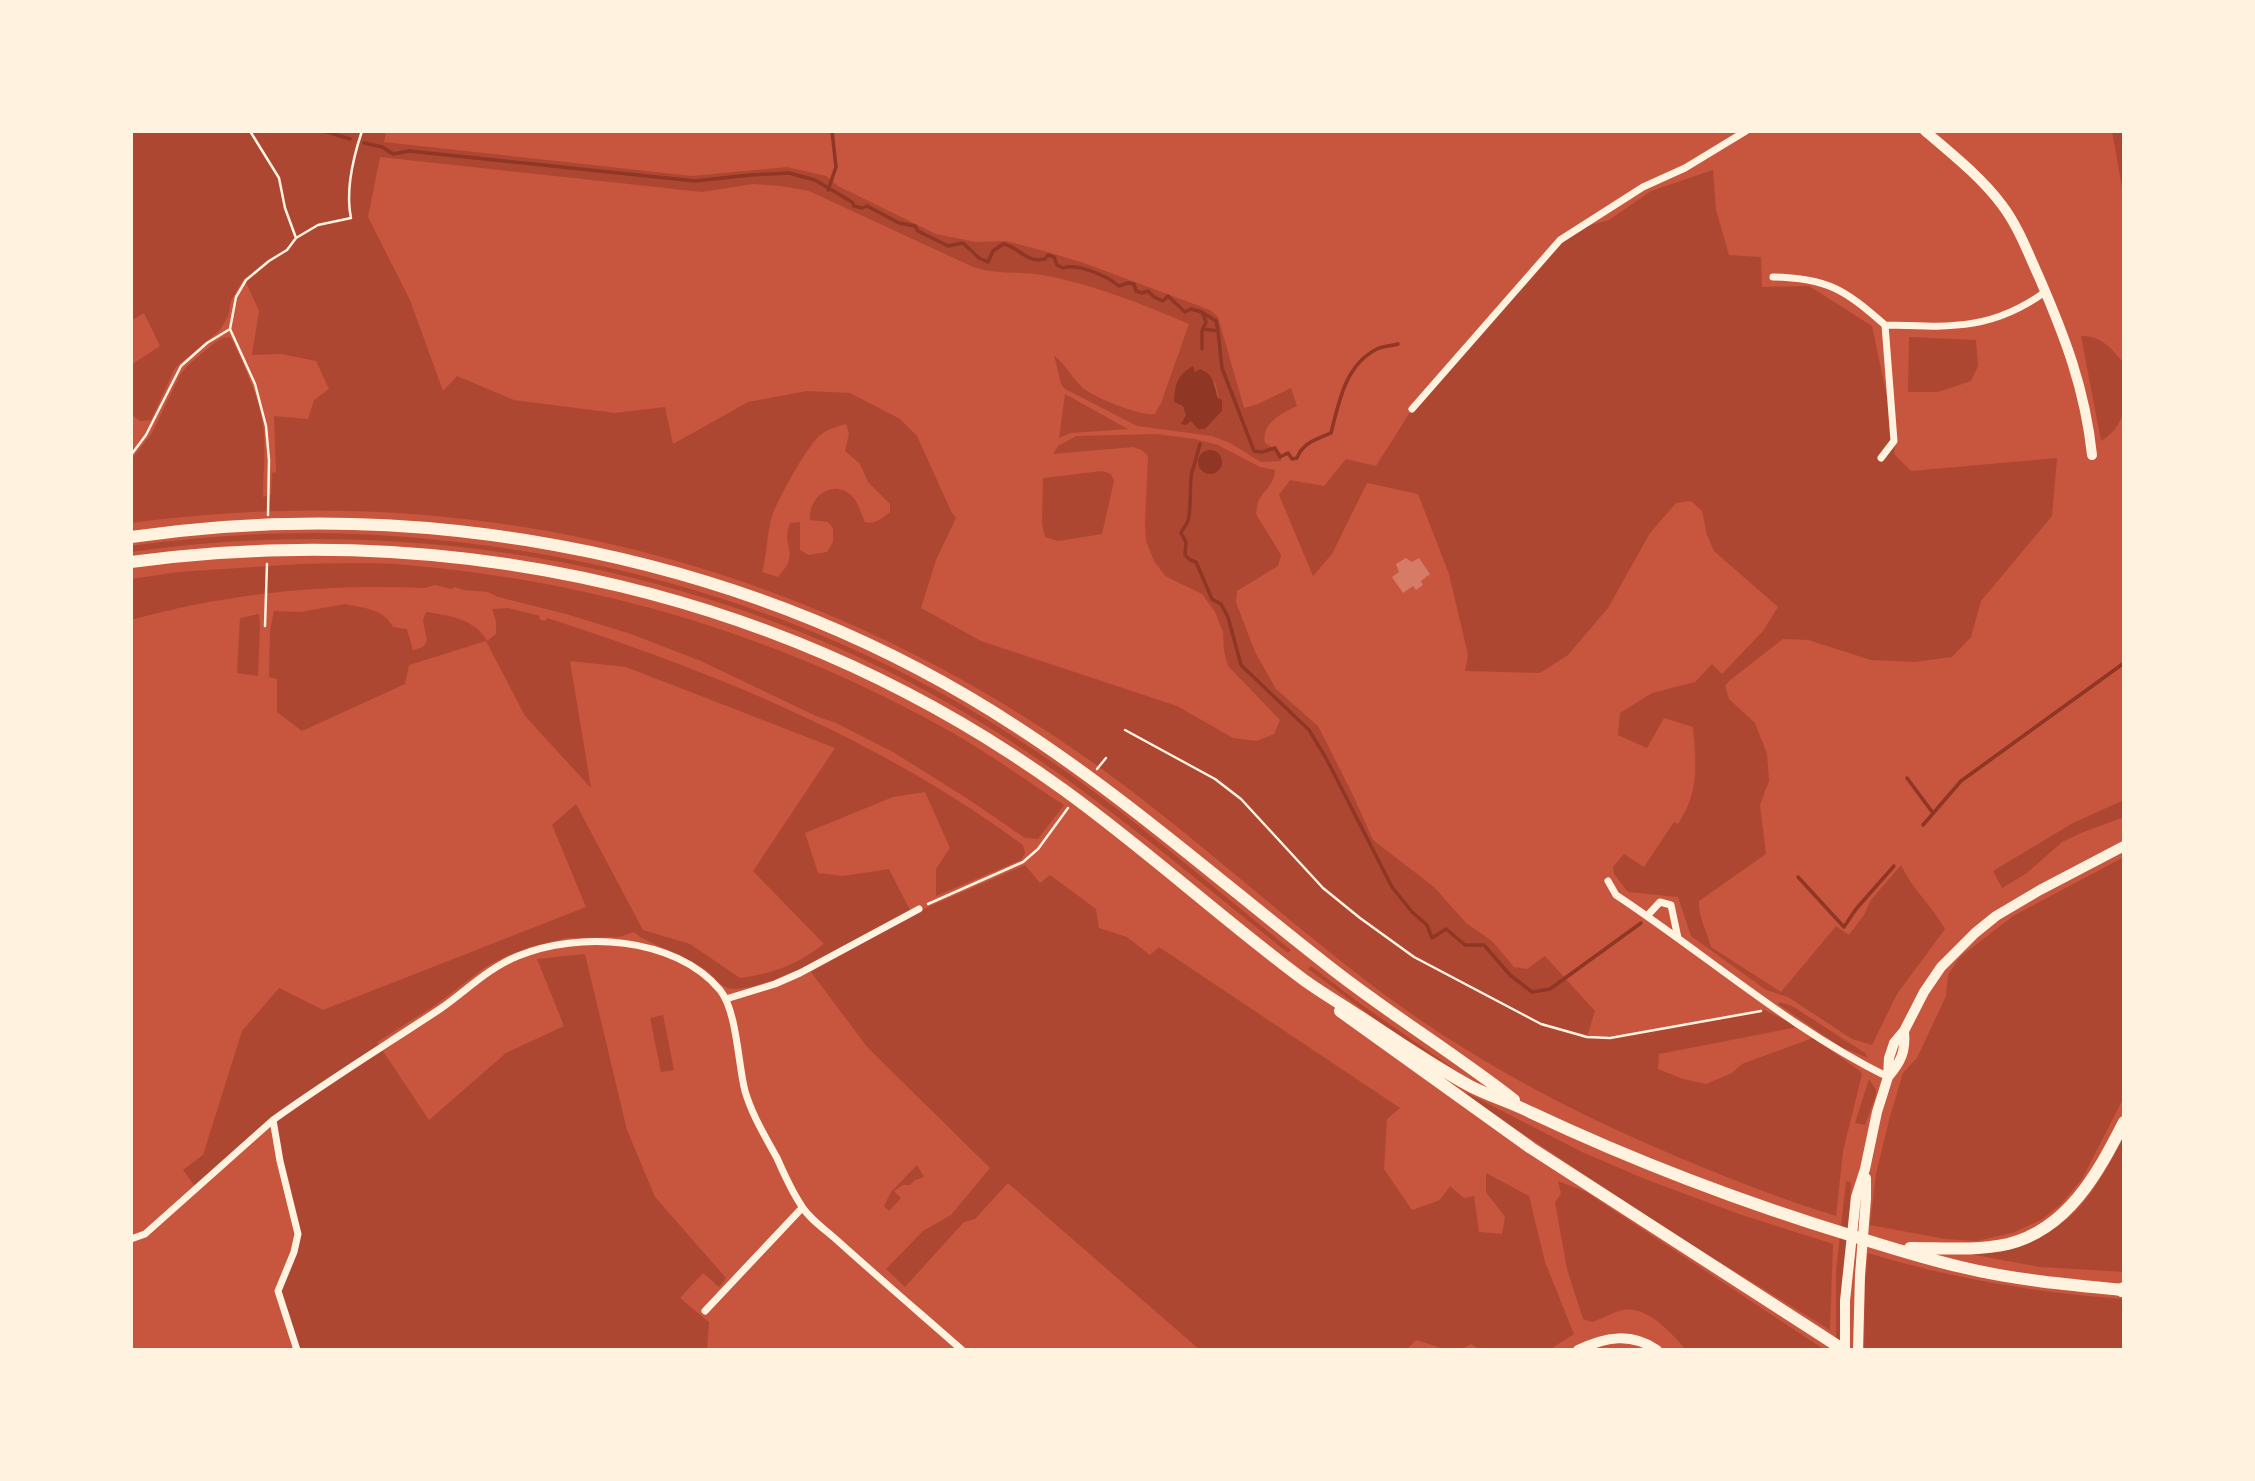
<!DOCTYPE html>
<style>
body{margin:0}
#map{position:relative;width:2255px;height:1481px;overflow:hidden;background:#c8553d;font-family:"Archivo Narrow",sans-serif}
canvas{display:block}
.frame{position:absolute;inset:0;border:133px solid #fff3e0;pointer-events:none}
</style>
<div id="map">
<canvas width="2255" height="1481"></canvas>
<div class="frame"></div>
</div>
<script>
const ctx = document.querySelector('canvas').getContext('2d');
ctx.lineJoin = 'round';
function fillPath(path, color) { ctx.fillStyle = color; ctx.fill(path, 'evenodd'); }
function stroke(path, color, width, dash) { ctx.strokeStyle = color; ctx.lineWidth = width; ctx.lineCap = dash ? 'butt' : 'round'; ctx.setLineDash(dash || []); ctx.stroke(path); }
fillPath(new Path2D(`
 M131,131H386L384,142L692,176L787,167L826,176L838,186L936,234L976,242L1006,241L1044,251L1084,263L1210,310L1218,317L1244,408L1258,404L1291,388L1297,406C1282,413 1261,423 1265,443L1281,453V461L1261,462L1230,443L1212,436L1137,426L1065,389L1061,384L1054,355C1066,365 1072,378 1083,388C1095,398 1140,416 1155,414L1161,403L1189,324C1142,304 1093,284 1042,275C1018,271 996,275 973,267L809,191L781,186L753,184L702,192L380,157L368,217L410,300L443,391L457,376L514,400L615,413L665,407L673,444L748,402L807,391L850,393L900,419L917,436L951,511L956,518L936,560L921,608L981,641L1177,706L1233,738L1257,741L1274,734L1280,720L1228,666L1224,651L1223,632L1215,612L1202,594L1165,576L1154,561L1146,541L1145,522L1148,456L1142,450L1133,447L1053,454L1058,446L1076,436L1157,434L1195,439L1218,445L1260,467L1275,470C1275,484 1263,491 1258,502C1257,506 1257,510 1256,514L1281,555L1278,566L1237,591L1236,602L1255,652L1276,689L1318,726L1352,793L1373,840L1434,887L1466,923L1492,941L1514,967L1527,969L1545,956L1595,1011L1587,1037L1632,1035L1765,1010L1798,1027L1659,1054L1658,1069L1683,1079L1706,1084L1732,1073L1742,1064L1813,1038L1860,1071L1862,1074L1843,1151L1836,1216C1790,1202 1746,1185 1702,1167C1589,1121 1483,1067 1385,995C1286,921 1195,836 1095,764C812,562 476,476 131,523V460L152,433L180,375L187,366L213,344L222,338L230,337L233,341C244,366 257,392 262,419C267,444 263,472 263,497L271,495L272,473L276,472L274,416L308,419L314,400L329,389L316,361L281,354L252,355L259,311L244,278L231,301L228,316L220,330L175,368L151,420L140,421L131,414V365L160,346L144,313L131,321ZM1193,367L1195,372L1215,382L1222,411L1205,429L1191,421L1183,406ZM846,424L849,433L845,451L860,464L868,482L890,504V512C883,518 874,525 865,522C861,513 858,502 852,496C833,478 808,497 810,520L828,522L833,528V542L827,552L809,555L800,550V522L790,523C782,543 794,548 788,563C786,568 781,573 778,577L762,572C768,553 766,533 773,513C781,494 803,454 817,438C825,430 835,427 846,424Z
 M2112,131H2124V199Z
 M1713,170L1716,210L1729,255L1761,257L1762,287L1809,286L1872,326L1896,440L1894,454L1911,471L2057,458L2052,516L1981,601L1971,637L1952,657L1915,662L1871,660L1808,640L1783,639L1729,681L1725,686L1729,699L1755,723L1767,754L1769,781L1760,805L1766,854L1699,901C1698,917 1707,931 1711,947L1781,992L1836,926L1849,935L1864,915L1871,900L1901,865C1912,889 1932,906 1945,929L1897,994L1872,1045L1852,1039L1788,997L1766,990L1691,936L1678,897L1628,892L1614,874L1613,867L1624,854L1644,867L1674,822L1678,824C1700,790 1696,765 1693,727L1664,718L1647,748L1618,735L1620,713L1652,693L1695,682L1712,664L1722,674L1763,631L1778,607L1714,551L1707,535L1702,511L1691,501L1676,503L1650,533L1608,608L1568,655L1540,673L1465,671L1468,655L1449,574L1418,494L1367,483L1332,554L1313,576L1279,495L1290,480L1324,486L1346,459L1376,466L1412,409L1537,265L1576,229L1609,220L1651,191Z
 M2081,336C2103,336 2110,348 2124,363C2124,395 2132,422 2101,441Z
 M1909,337L1976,340L1978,366L1971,381L1938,392H1908Z
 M1065,394L1128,429L1071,433L1059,438Z
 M1102,471L1111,474L1114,481L1102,534L1058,541L1045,537L1042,523L1043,478Z
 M318,533C572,537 822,607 1033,749C1124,809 1206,881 1291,950L1288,953C1181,867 1075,776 955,707C708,565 413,512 131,552V546C193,537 256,533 318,533Z
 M300,564C335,564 371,562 406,565C599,581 784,637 953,733C991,755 1027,781 1064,805L1038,839L1025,838L968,799L893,752L836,723L816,716L701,661L631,634L566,614L498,597L488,592L463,590L455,587L451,589L435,585L425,588C323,584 230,593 131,620V579L178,572Z
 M345,604C364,608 384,609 393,627L407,629L413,650L423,647L427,641L423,620L426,612C447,615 476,619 487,641L496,634V621L492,609L508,608L540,616L539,619L545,621L547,618C715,672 881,740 1023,845L1025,853L1021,860L936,896V869L950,848L925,792L893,797L805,833L818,873L843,876L889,869L910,910C875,929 764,997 728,988C720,986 714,976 707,971C687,956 662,949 640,937L634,932L619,937L566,938L530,947L506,956L484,968L437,1004L377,1042L429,1120L506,1053L564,1026L537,959L585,954L627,1130L655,1197L726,1278L719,1287L703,1273L680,1298L709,1322L707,1350H298L278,1291L298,1234L273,1121L197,1189L183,1170L203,1155L242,1031L279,988L323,1010L586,907L552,825L576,804L643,930L690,944L740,978C775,973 796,965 824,944L753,871L835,748L626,667L570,661L591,788L525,716L486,641L409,665L405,684L302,731L277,712V679L269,677L270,631L274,611L301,612Z
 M259,614L260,627L258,676L237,673L240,618Z
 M2124,800V817L2081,833L2062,842L2027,873L2002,888L1993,871L2073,823Z
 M2124,857V1097L2082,1179L2061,1204L2041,1220L2012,1233L1976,1241L1945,1239L1870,1225L1876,1174L1889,1120L1903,1073L1917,1058L1946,996L1948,975L1960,957L2013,916Z
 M1025,865L1040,883L1050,875L1096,909L1099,928L1127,937L1150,955L1159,947L1400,1108L1387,1119L1384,1169L1412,1210L1440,1200L1450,1186L1464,1198L1474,1196L1479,1232L1502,1234L1505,1217L1486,1192V1173L1529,1196L1545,1262L1574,1334L1549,1350H1481L1471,1344L1459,1350H1448L1416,1340L1406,1350H1200L1008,1183L975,1219L964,1222L905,1287L886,1269L923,1231L951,1215L990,1168L868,1048L811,972L928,907Z
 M1311,966L1362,1005L1457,1071L1390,1030L1308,969Z
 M1780,1002L1792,1006L1865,1053L1868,1058L1841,1047L1778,1004Z
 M663,1015L674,1070L661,1072L650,1018Z
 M1869,1079L1876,1090V1095L1865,1125L1855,1123Z
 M1467,1093L1582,1152L1645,1179L1739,1214L1833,1244L1830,1330L1679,1237L1466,1096Z
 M2124,1137V1272L2040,1267L1970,1254C1994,1246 2033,1238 2054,1228C2085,1212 2108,1166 2124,1137Z
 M917,1165L924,1177L915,1180L910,1185H903L894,1191L901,1198L889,1211L884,1206L891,1192Z
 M1558,1181L1586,1192L1825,1350H1686C1671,1333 1648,1306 1623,1310C1613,1312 1601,1319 1592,1322L1583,1319L1567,1269L1555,1202L1561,1194Z
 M1846,1181L1851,1182L1842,1350H1836V1272Z
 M1868,1253C1950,1278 2038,1293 2124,1299V1350H1864L1865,1282Z`), '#ae4732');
fillPath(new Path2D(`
 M1193,366L1195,372L1200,369C1214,374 1214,385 1218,398L1222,400V411L1205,429H1198L1191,421L1186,425L1181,424L1186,415L1183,406L1174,402C1175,384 1177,375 1193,366Z
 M1198 462a12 12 0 1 1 24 0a12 12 0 1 1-24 0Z`), '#8f3625');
stroke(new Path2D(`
 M324,131L350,139
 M364,143L382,147L393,154L409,151L695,181L750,175L789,173L815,180L852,202L854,206L862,208L867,206L899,223L915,226L918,231L948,246L963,243L979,258L988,262L993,251L1003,244C1022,248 1024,263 1045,259L1048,255L1054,257L1057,265L1063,268C1078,263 1107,276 1119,286L1128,283L1134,284L1136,291L1142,293L1148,291L1154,297L1163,301L1168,296L1185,312L1191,309L1202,312L1206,322L1202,331V349
 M828,190L836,167L832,131
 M1203,313L1216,321L1218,331
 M1203,329L1218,331L1222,368L1254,451L1262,452L1275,448L1280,457L1288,453L1292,459L1297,458C1302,443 1317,439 1331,433C1339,402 1345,365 1377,349C1383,346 1392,346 1398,344
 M1200,444C1197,454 1195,463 1192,472C1189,481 1192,515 1187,523C1185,527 1182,529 1181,533L1186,542L1185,555L1190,560L1196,562L1212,599L1221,604L1228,617L1241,665L1309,730L1326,758L1392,887L1412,912L1427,925L1432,938L1446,929L1465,945H1484L1510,975L1532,992L1550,989L1641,923
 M1907,778L1933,813
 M1923,825L1961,781L2124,663
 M1798,877L1844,927L1856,909L1894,866`), '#8f3625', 3.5);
fillPath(new Path2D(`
 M1406,558L1412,562L1419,558L1430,574L1421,581L1423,585L1416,590L1413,586L1403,593L1392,577L1399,572L1396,564Z`), '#d67c66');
stroke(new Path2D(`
 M250,131L279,178L285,208L296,238
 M131,455L146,435L181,366L207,343L230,329
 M268,515L269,460L266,426L255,384L230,329L236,297L246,280L269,261L287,250L296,238L318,225L351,218C345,190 353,158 362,131
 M265,626L267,564
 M1125,730L1215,779L1241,799L1323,888L1360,918L1414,957L1541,1024L1587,1037L1610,1038L1761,1011
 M1097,769L1106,758
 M928,904L1023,862L1038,849L1068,808`), '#fff3e0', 2.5);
stroke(new Path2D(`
 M1773,277C1828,278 1845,290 1885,325
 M1885,325C1949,327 1991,331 2045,292
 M1412,409L1560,240L1643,187L1685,168L1746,131
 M1881,458L1894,441L1885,325
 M1608,881L1616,895C1707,955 1790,1029 1888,1077
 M1647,916L1660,902L1671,905L1678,938
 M726,999L775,984L800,973L919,909
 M131,1239L145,1234L273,1120
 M705,1311L802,1208
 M297,1350L278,1291L294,1252L298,1234L280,1161L273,1120C327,1081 384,1046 440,1009C466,991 488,968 518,956C578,931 675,936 720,990C737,1011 738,1064 745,1091C752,1115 765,1136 777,1158C784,1174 791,1190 801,1205C809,1219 826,1230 839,1242C879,1278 921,1314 962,1350`), '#fff3e0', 7);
stroke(new Path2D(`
 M1578,1350C1605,1337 1631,1332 1657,1350`), '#fff3e0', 10);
stroke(new Path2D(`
 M1925,131C1952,154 1981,177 2002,205C2018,226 2028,253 2039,277C2065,337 2085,389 2092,455
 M1888,1077C1901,1062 1906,1051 1904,1031
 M1845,1350V1301L1856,1197L1865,1169L1877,1112L1888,1077L1889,1058L1894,1043L1904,1031L1924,992L1941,967L1975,933L1996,916L2040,890L2124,846
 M1858,1350L1860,1275L1866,1198V1178`), '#fff3e0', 10);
stroke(new Path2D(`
 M131,537C435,493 759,558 1017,727C1128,799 1227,887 1331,968C1391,1015 1455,1054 1514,1100
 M131,562C461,518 793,594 1064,790C1147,850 1222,919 1304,980C1322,993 1341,1004 1359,1016C1396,1040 1431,1065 1470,1086C1489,1096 1510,1102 1530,1112C1636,1162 1744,1203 1856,1237C1891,1248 1926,1259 1961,1267C2014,1280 2070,1285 2124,1290
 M1340,1011L1531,1148L1844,1350
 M1910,1248C1942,1248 1976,1251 2008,1244C2068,1229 2098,1173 2124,1122`), '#fff3e0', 12);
stroke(new Path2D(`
 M2122,1290L2124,1289`), '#fff3e0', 14);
</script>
